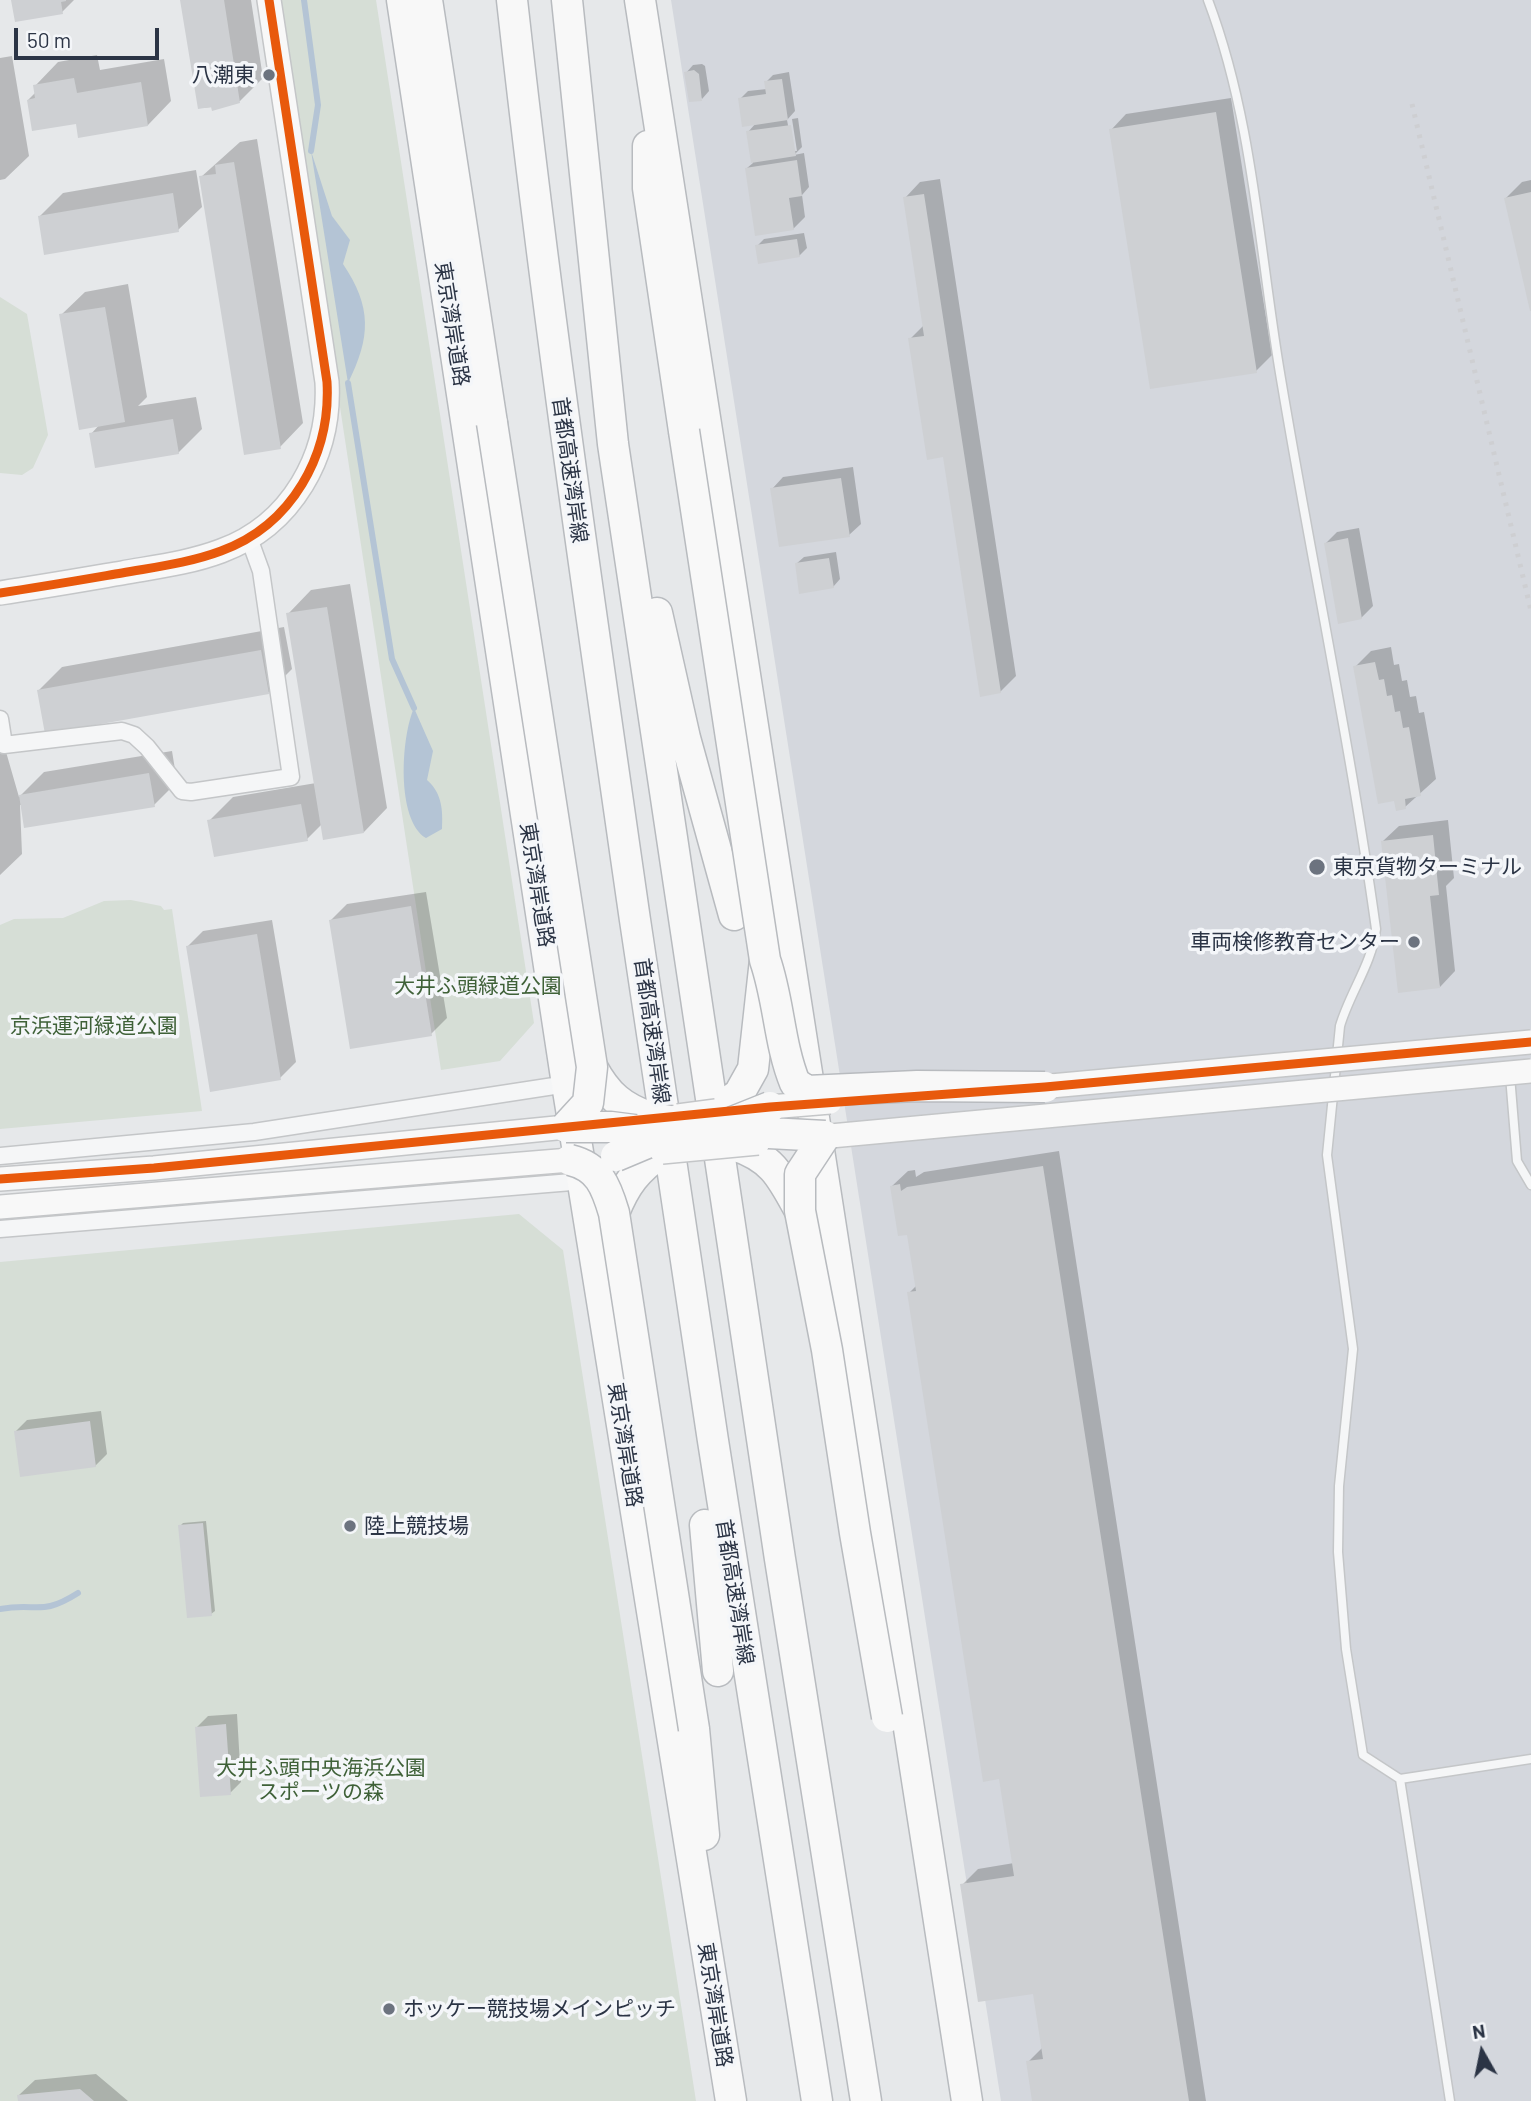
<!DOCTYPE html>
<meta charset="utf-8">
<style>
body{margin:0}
#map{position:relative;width:1531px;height:2101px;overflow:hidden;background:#e6e8ea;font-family:Barlow,sans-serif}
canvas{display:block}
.north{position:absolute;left:1447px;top:2017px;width:70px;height:70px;-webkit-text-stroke:5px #f4f6f9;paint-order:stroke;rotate:351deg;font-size:19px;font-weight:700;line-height:28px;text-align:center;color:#2b3445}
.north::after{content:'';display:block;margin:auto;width:24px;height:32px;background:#2b3445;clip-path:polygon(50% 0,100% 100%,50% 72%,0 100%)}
.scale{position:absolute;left:14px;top:28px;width:145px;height:32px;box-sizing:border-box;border:4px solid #2b3445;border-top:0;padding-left:9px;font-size:21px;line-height:24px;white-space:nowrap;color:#2b3445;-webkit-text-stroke:5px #f4f6f9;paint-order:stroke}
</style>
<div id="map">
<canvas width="1531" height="2101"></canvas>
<div class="north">N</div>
<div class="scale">50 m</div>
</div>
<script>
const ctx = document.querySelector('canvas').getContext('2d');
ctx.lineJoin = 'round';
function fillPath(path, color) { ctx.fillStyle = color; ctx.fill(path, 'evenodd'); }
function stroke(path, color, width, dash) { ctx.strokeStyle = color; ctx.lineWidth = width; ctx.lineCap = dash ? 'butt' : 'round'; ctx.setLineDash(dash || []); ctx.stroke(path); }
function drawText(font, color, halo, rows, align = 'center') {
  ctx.font = font + ' Barlow,"Noto Sans JP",sans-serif'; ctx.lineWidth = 7; ctx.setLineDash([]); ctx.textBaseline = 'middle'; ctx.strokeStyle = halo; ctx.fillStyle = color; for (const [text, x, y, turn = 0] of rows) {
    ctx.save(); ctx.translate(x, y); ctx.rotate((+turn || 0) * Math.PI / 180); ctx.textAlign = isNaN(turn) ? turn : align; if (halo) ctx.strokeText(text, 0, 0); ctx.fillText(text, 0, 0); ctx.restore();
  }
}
fillPath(new Path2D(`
 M671,0H1531V2101H1001Z`), '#d4d7dd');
fillPath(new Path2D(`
 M278,0H376L534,1023L500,1061L441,1070Z
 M0,297L27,314L48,435L33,468L22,475L0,473Z
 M131,900L161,906L164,910L172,909L202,1111L0,1129V925L14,919L63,918L104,901Z
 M519,1214L563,1250L696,2101H0V1262Z`), '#d6ded6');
fillPath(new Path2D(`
 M311,151L332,216L350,240L343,264C372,307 371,337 348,383Z
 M414,708L433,751L427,780C442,793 443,810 442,829L426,838C396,820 401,737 414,708Z`), '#b4c4d5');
fillPath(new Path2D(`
 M13,0H74L62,12Z
 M182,0H251L263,78L240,101L228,106L199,108Z
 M97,55L100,70L164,59L171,101L148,125L77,122L28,100L36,92L35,86L58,62Z
 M12,56L29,156L5,179L0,180V58Z
 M702,64L705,66L709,91L702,99L686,73L693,65Z
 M789,72L795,111L787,120L793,151H797L792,119L798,118L802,147L794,155L804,153L809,187L802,195L805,217L793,229L747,168L753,163L748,132L756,123L740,99L748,91L767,89L766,82L773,75Z
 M1231,98L1272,355L1256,371L1111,130L1126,114Z
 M257,139L303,423L280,447L201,177L240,142Z
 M196,170L202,207L178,230L40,216L63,193Z
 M940,179L1016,676L1000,692L944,455L910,339L924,325L905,198L920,182Z
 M1531,180V308L1506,198L1522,182Z
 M804,233L807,248L799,256L757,246L764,239Z
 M128,284L147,397L138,406L196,397L202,429L178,453L91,434L100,424L61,315L85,292Z
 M853,467L861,524L849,535L772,489L783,477Z
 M1359,528L1373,606L1361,618L1326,543L1337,532Z
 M836,552L840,579L833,587L796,564L804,557Z
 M350,584L387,808L364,832L322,824L307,839L209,821L233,797L316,783L288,614L311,590Z
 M284,627L292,669L268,693L39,690L62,667Z
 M1391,647L1394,665L1399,664L1402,681L1407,680L1410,697L1416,696L1419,713L1424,712L1436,779L1405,807L1355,667L1371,651Z
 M0,731L19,797L44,772L172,751L177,782L154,805H20L22,854L0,875Z
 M1448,820L1454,878L1446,886L1455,971L1440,987L1383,841L1399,826Z
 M426,892L447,1018L431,1034L331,920L347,904Z
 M272,920L296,1062L280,1078L187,947L203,931Z
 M1059,1151L1206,2101H1034L1028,2062L1043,2047L1034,1992L962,1885L978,1869L1014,1863L1001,1777L909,1293L917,1285L908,1233L892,1186L908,1171L915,1170L916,1177L924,1172Z
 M101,1411L107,1454L95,1466L16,1431L27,1420Z
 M206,1521L215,1611L211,1614L180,1526L183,1523Z
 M237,1714L241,1782L230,1793L197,1727L208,1716Z
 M96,2074L128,2101H19V2095L35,2080Z`), '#0003');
stroke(new Path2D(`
 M304,0L318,105L311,151
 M348,383L392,659L414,708
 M0,1609C38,1602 40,1617 78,1593`), '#b4c4d5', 6);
fillPath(new Path2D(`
 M11,0H66V1L61,2L63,14L15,22Z
 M180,0H224L240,103L212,111L211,107L198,109Z
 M694,70L699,74L702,101L689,102L684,72Z
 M74,78L77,93L141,82L148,126L78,138L76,124L32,131L27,100L35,98L33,85Z
 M782,79L788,120L742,127L738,98L766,94L764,81Z
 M1216,112L1257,373L1150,389L1109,129Z
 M791,125L796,156L751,163L746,131Z
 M797,160L802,196L789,198L794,230L755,236L745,168Z
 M234,162L281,449L244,455L199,176L216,174L215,165Z
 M1531,192V311H1530L1504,198Z
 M173,193L179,232L44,255L38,216Z
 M924,194L1001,693L980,697L943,457L927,460L908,338L924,336L903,197Z
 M797,239L800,257L758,264L755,245Z
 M105,307L125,422L79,430L59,314Z
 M173,419L179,454L95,468L89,433Z
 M841,478L850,537L779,547L770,488Z
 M1348,538L1362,619L1338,624L1324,543Z
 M829,558L834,588L799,594L795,563Z
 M327,607L364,833L323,840L286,613Z
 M261,650L269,694L45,734L37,690Z
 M1375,662L1379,680L1384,679L1387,696L1392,695L1395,712L1400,711L1403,728L1409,727L1421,796L1405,799L1406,809L1396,811L1394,801L1378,804L1353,666Z
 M149,773L155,807L24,828L19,795Z
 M301,804L308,841L214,857L207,820Z
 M1433,835L1439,895L1430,896L1440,988L1398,993L1381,841Z
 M411,906L432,1036L350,1049L329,920Z
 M257,934L281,1080L210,1092L186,946Z
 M1043,1166L1189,2101H1032L1026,2061L1043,2059L1033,1994L978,2002L960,1884L1014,1876L999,1779L983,1782L907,1292L916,1291L907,1235L898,1236L890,1186L900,1184L901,1191L907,1187Z
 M90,1421L96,1467L20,1477L14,1431Z
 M203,1523L212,1616L187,1618L178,1525Z
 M226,1724L231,1795L200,1797L195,1727Z
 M80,2089L94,2101H18L17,2095Z`), '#ced0d3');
const lane = new Path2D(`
 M1208,0C1252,116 1259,245 1279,367C1310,555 1350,741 1376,929C1372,964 1350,992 1340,1026L1327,1155L1353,1349L1339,1486L1338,1552L1346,1649L1363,1755L1400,1779L1531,1759
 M1510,1076L1517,1161L1531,1185
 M1400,1779L1450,2101`);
const street = new Path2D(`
 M0,719L4,745L122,731L134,735L147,747L182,791L191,792L291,777L261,571L249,538
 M0,1156L254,1132L567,1084
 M0,1229L584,1181`);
const secondary = new Path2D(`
 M0,593C41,587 81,580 122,573C155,567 189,563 221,551C292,525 331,455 327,382L269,0
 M0,1179L154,1168L566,1127
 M0,1207L570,1160`);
const highway = new Path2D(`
 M402,0L567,1084L731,2101
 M427,0L492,423
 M512,0C546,308 591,614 635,920C693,1314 753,1708 817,2101
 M567,0L613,444L780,1559L866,2101
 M640,0L967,2101
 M648,146V188L684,431
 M657,613L685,738L734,915
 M592,1067C607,1095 622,1108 652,1118
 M716,1111L739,1094L753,1069L765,960
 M734,1145C773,1158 781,1176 800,1211
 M614,1213C625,1185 637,1169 662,1152
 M705,1525L718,1671
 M694,1729L704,1835`);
stroke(lane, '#c4c6c8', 11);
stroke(street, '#c4c6c8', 19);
stroke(secondary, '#c4c6c8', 26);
stroke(highway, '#b8bbbf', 33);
stroke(lane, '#f5f6f7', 8);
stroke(street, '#f5f6f7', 16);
stroke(secondary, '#f8f8f8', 23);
stroke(highway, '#f8f8f8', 30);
stroke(new Path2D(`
 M1412,104L1531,611`), '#cecfd2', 5, [3.5, 7]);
const secondaryBridge = new Path2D(`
 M1029,1088L1531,1042
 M770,1107L830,1102
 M678,1116L716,1111
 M809,1138L1531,1071
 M662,1152L758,1143`);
const highwayBridge = new Path2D(`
 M492,423L592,1067L588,1103L566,1127
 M684,431L765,960C779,1000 779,1044 795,1083L807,1091L917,1086L1045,1087
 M652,1118L731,1131L825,1136
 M566,1127H611L673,1135
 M720,1127L770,1107
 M825,1136L800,1174V1211L827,1350L855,1533L887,1717
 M616,1156L666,1135
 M570,1160C599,1167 606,1186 614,1213L694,1729`);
stroke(secondaryBridge, '#c4c6c8', 26, []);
stroke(highwayBridge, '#b8bbbf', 33, []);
stroke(secondaryBridge, '#f8f8f8', 23);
stroke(highwayBridge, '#f8f8f8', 30);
stroke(new Path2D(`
 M0,593C41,587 81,580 122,573C155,567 189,563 221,551C292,525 331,455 327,382L269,0
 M0,1179L154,1168L770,1107L1045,1087L1531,1042`), '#e8590c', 9);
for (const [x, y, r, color] of [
 [269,75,7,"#6c737f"],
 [1317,867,9,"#6c737f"],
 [1414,942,7,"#6c737f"],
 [350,1526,7,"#6c737f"],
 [389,2009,7,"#6c737f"]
]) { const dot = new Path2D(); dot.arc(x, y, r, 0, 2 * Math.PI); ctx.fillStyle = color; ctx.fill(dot); stroke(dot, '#f4f6f9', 2.5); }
drawText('21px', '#2b3445', '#f4f6f9', [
 ["八潮東",255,75,"right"],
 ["東京貨物ターミナル",1333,867],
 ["車両検修教育センター",1400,942,"right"],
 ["陸上競技場",364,1526],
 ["ホッケー競技場メインピッチ",403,2009]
], 'left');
drawText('21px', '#2b3445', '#f4f6f9', [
 ["東京湾岸道路",452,324,81],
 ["首都高速湾岸線",570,470,82],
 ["東京湾岸道路",537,885,81],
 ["首都高速湾岸線",652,1031,82],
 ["東京湾岸道路",625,1445,81],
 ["首都高速湾岸線",735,1592,81],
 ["東京湾岸道路",715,2005,81]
]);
drawText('21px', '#3f6138', '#f4f6f9', [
 ["大井ふ頭緑道公園",478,986],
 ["京浜運河緑道公園",94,1026],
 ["大井ふ頭中央海浜公園",321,1768],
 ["スポーツの森",321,1792]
]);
</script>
